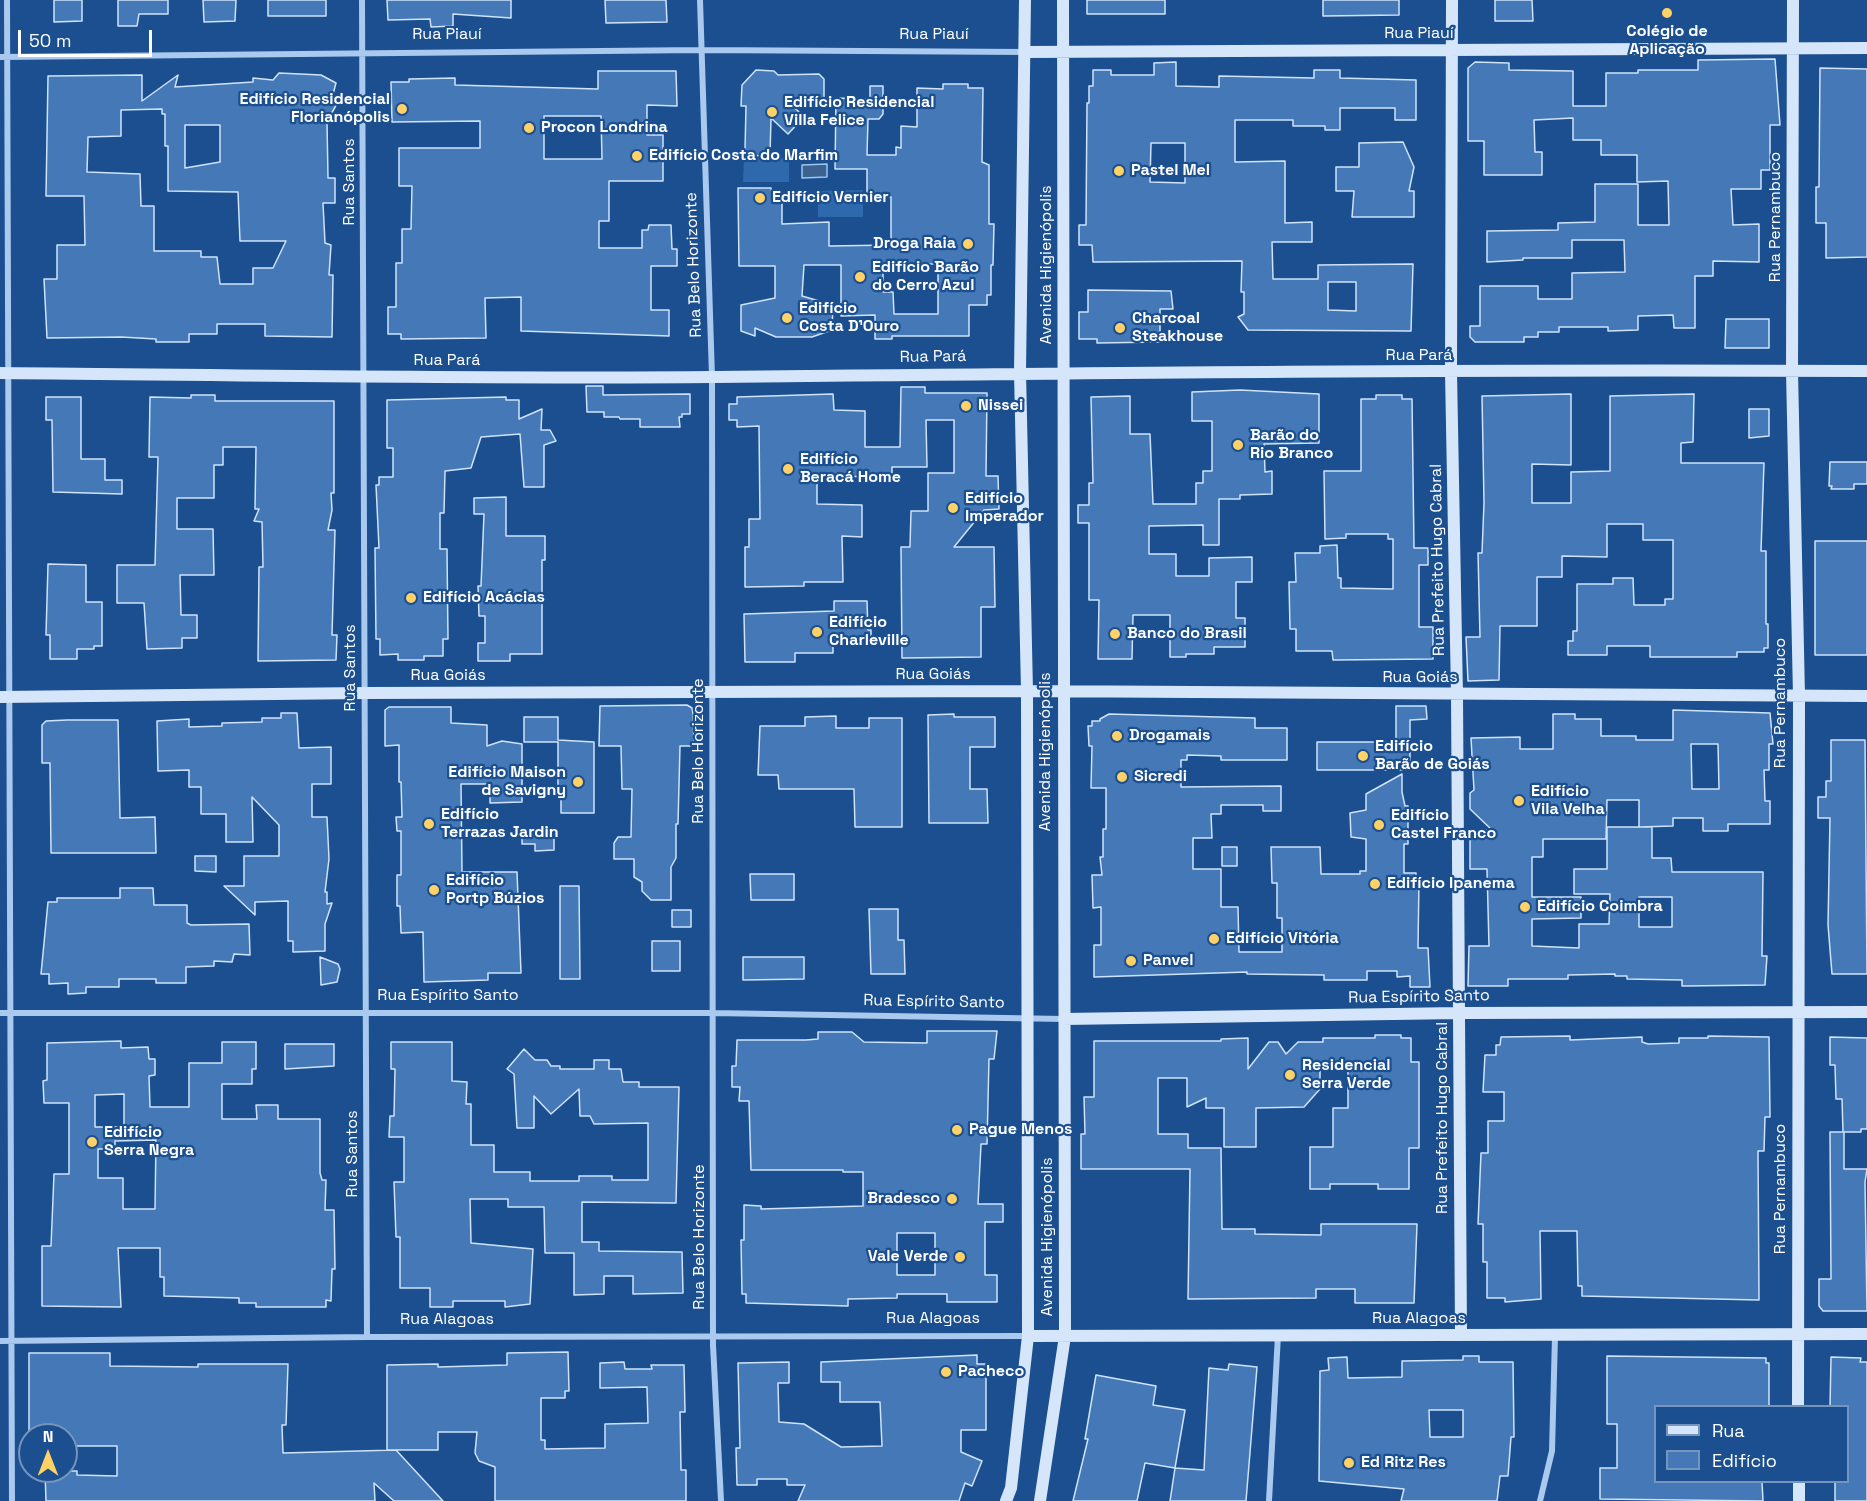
<!DOCTYPE html>
<meta charset="utf-8">
<style>
body{margin:0}
#map{position:relative;width:1867px;height:1501px;overflow:hidden;background:#1b4f8f;font-family:"Space Grotesk",sans-serif}
canvas{display:block}
.legend{position:absolute;left:1654px;top:1405px;width:195px;height:78px;box-sizing:border-box;background:#1b4f8f;border:2px solid #7695bc;margin:0;padding:8px 10px;list-style:none;font-size:18px;color:#fff}
.legend li{display:flex;align-items:center;gap:12px;height:30px}
.legend b{width:30px;border:2px solid #7695bc}
.north{position:absolute;left:18px;top:1423px;width:60px;height:60px;box-sizing:border-box;background:#1b4f8f;border:2px solid #7695bc;border-radius:50%;rotate:0deg;font-size:16px;font-weight:700;line-height:24px;text-align:center;color:#fff}
.north::after{content:'';display:block;margin:auto;width:21px;height:27px;background:#ffd166;clip-path:polygon(50% 0,100% 100%,50% 72%,0 100%)}
.scale{position:absolute;left:18px;top:30px;width:134px;height:27px;box-sizing:border-box;border:3px solid #fff;border-top:0;padding-left:8px;font-size:18px;line-height:21px;white-space:nowrap;color:#fff;-webkit-text-stroke:4px #1b4f8f;paint-order:stroke}
</style>
<div id="map">
<canvas width="1867" height="1501"></canvas>
<ul class="legend">
<li><b style="height:8px;background:#d6e6fa"></b>Rua</li>
<li><b style="height:16px;background:#4478b7"></b>Edifício</li>
</ul>
<div class="north">N</div>
<div class="scale">50 m</div>
</div>
<script>
const ctx = document.querySelector('canvas').getContext('2d');
ctx.lineJoin = 'round';
function fillPath(path, color) { ctx.fillStyle = color; ctx.fill(path, 'evenodd'); }
function stroke(path, color, width, dash) { ctx.strokeStyle = color; ctx.lineWidth = width; ctx.lineCap = dash ? 'butt' : 'round'; ctx.setLineDash(dash || []); ctx.stroke(path); }
function drawText(font, color, halo, rows, align = 'center') {
  ctx.font = font + ' "Space Grotesk",sans-serif'; ctx.lineWidth = 4.5; ctx.setLineDash([]); ctx.textBaseline = 'middle'; ctx.strokeStyle = halo; ctx.fillStyle = color; for (const [text, x, y, turn = 0] of rows) {
    ctx.save(); ctx.translate(x, y); ctx.rotate((+turn || 0) * Math.PI / 180); ctx.textAlign = isNaN(turn) ? turn : align; if (halo) ctx.strokeText(text, 0, 0); ctx.fillText(text, 0, 0); ctx.restore();
  }
}
fillPath(new Path2D(`
 M744,158H789V182H743Z
 M863,190V217H818V191Z`), '#2e69ad');
const water = new Path2D(`
 M827,164V177L802,178V165Z`);
fillPath(water, '#3c6290');
stroke(water, '#9cc4f0', 1.5);
const building = new Path2D(`
 M54,0H82V21L54,22Z
 M118,0H168V14H139L137,26H118Z
 M203,0H236L235,21L204,22Z
 M268,0H326V16H268Z
 M387,0H511V18L453,14V26L431,27L430,19L388,20Z
 M605,0H666L667,22L606,23Z
 M1087,0H1165V14H1087Z
 M1323,0H1399V15L1323,16Z
 M1495,0H1532L1533,21H1495Z
 M1775,59L1780,125H1770V170H1761V189H1731L1733,225L1759,224V262L1713,261V276H1695V328H1674L1673,315L1638,316V330L1608,331V327H1559V332H1538V337H1524V342H1475L1470,337V326H1480V286H1538V299H1572V273L1625,272L1624,240H1572V258H1523V260L1487,262V231L1558,230V223L1595,222V184H1638V225H1669L1668,181L1637,182V155H1601V140H1573V118L1534,120L1535,152H1542V175H1484V141H1468V68L1475,62L1509,63V70L1573,71V106H1606V73H1638V70H1698V60Z
 M1176,62V86L1219,87V76L1314,78V70H1340V78L1416,80V120H1395V108H1340V130H1325V126H1293V120H1235V162L1285,161V223L1312,222V242H1272L1273,279H1318V265L1413,264L1411,331L1248,330L1238,317L1244,314V292H1241L1242,261L1093,262L1092,245H1079V225H1086L1087,103H1089V86H1093V70H1111V75H1154V63ZM1151,143H1185V183L1150,182ZM1328,282H1356V311L1328,310Z
 M1820,68L1867,69V257L1826,258V223H1816V187H1819Z
 M756,70L774,71L778,75L819,74L824,79V100L786,99L804,117L788,134L771,118L770,155L752,156L745,150L746,106H741L742,85Z
 M598,71H676L677,106L647,105V135H663V181H609V221H599V248H642V230H648L649,225H671L672,249H677V266H651V310H669V336L521,331V297L485,298L486,338L401,339V334H388V307H396V263H402V229H411L412,186H399V148H480V121L392,122L391,82H409V79L455,78V85L598,89ZM544,116H601L602,159H544Z
 M279,73L321,75L336,83L332,98L338,102L327,121L328,178H335V203H323L325,243L331,245L329,275H333L332,337L265,336V324H217V334H189V342H156V339L121,337L47,338L44,279H57V245H85L84,196H46L48,76L142,75V101L178,75L175,87L253,82V78L273,80ZM162,109V114H165V146H168V191L238,192L240,241H286L273,268H253V284H220L217,257H201V251H154V206H141L140,174L87,172L88,137L121,136V110ZM185,125H220V162L185,168Z
 M943,84H968V88H983L982,162L989,165V224H994L993,265H991V295H987V305H969V336H892V339H875V315L841,316V265H804L802,296L833,305L832,330L812,337H776L755,328V336L741,331V305L775,298V266H739L738,188H771L772,193H782V224L829,222V246L891,245V197L867,196V169H835L836,98L870,99V86H883V114L879,119H868L867,155H896V147L901,148V126L917,127V88L943,89ZM883,264H938V314H894L893,292H883Z
 M1403,142L1414,167L1409,191H1414V217H1352L1354,191H1336V167H1359V143Z
 M1088,290L1171,291L1173,309H1160V342L1097,343V339H1079V312H1088Z
 M1726,319H1769V348H1725Z
 M586,386H603V395L690,394V414H682V417H679L680,427H640V419H620L619,417H604V412H587Z
 M901,387H925V393H987L986,476H998L999,509L984,510L954,547H994L995,607H981V657L902,658L901,547H910L911,511H928V473H954V420H926L927,467H892V477L817,476V504L862,505V537L842,536L843,582H804V586L745,587V547H749V519H760L759,426L737,427V420H729V404H737V397L833,394L834,410L865,411V447H900Z
 M1240,390L1319,394V443L1264,444L1265,472L1272,471V494L1240,495V499H1219V545H1203V525L1149,526V554H1176V576H1209V558L1252,557V582H1236V618H1245V647H1214V654H1186V657H1170V615H1133L1132,659H1098L1099,600H1089V523H1078V505H1089V483H1093L1091,397L1130,396V434H1150L1153,504H1196V483H1203V471H1212V421H1192V392Z
 M1571,394V465L1532,464V503H1571V472L1610,471V396L1694,394L1693,442L1681,443V463H1764L1761,551H1766V624H1768V648H1764V652H1737V657H1650V646H1607V655H1568V641H1573V631H1577V584H1613V578H1633L1634,605H1665V599H1673V540H1643V524H1607V557L1562,556V577H1537V626H1500L1499,680L1468,681L1466,637H1480L1478,553H1482L1484,503L1482,396Z
 M191,395H215V401H334V493H331L332,510L328,530H335L332,635H337L336,660L258,661L259,567H263L262,522L254,521L259,509H255L256,447H223V465H214V498H177V529H213L214,575H180L181,615H197V638H182V648L147,649L144,603H117V565H155L158,457H149L150,397L191,398Z
 M1376,395H1402V399H1412L1414,548H1428V565H1419V627H1433V659L1333,660L1332,651H1296V629H1290L1289,582H1296L1295,553H1320V546L1337,545L1338,578H1341V588L1393,589V539H1388V534H1346V538L1325,539L1324,471H1361V399H1376Z
 M46,397H81V459H105V480H122V494L53,492L52,420H46Z
 M506,397V400H519V419L542,409L541,430H550L556,441L544,445V487H524L520,434L481,437L471,468L445,471L444,513H440V549H447L448,639H443V656H424V660H398V654L380,655V639H376L375,548H379L376,485H379V477H393V448H387V400Z
 M1749,409H1769V436L1749,438Z
 M1830,462H1867V484H1854V489H1831L1832,486H1829Z
 M506,497V536H545V560H542V654H510V661H478V643H485V616H479L478,586H481L484,514H474V498Z
 M1815,541H1867V655H1815Z
 M48,564L86,565V602H102V646H94V649H77V659H50V635H46Z
 M834,601H867L868,630H871V643L833,644V653H795V662H745L744,614L834,611Z
 M687,705L692,708L693,714L694,746H680L678,824H676V858L671,867V900H651L642,891V882L634,877V859H614V843L618,837H631L632,789H622L621,746H599L600,706Z
 M1396,706H1426L1427,719L1410,720V770H1317V742H1396Z
 M389,707H451V723L487,725V746L502,741L522,744V802L490,803V784H461L462,872H517L521,973H488V980L424,982L423,932L401,933L400,906H397V875H401V831H397L396,817H402L401,782H399V745L385,746V710Z
 M1673,710L1770,713L1773,744H1769V770H1764L1765,801H1770V824H1728V831H1703V818H1673V826L1639,827V800H1607L1606,839H1543V857H1532V897H1581V918L1532,919V946L1579,948V924H1609L1610,894H1574V869H1607V827H1652V858H1671L1672,872H1763L1762,956H1767L1765,985L1682,986V980L1627,979V976H1615V974L1568,975V979H1508V986H1468L1469,946H1489L1487,869H1470V831L1492,830L1470,809V793L1474,790L1471,738L1520,737V749H1553V714H1575V719H1601V736H1636V740H1673ZM1691,744H1718L1719,789H1692ZM1639,897H1672V927H1639Z
 M281,713H297L299,748L331,747V784H312V817H327L329,859L325,892H327V904L332,903L325,924V951L293,952V941H288V901L255,902V915L224,886H244V856H279V825L252,797L253,842H226V814H201V787H189V770L158,771L157,721L189,719V727L222,726V723L262,722V718H281Z
 M954,714V717H995V747H970V789H987L988,823H929L928,715Z
 M1109,714L1255,718V728H1287V760H1221V756L1187,755V760H1181V787L1281,786V811H1263V805H1221V814H1211L1212,838H1193V869H1221V907H1238L1239,952H1282V918H1277V883H1272L1271,847H1320L1321,874H1360V871H1366V839L1351,837L1350,813L1366,810V794L1402,774V792L1405,806H1408V844H1404V873H1416V880H1419L1418,948H1428L1430,987H1410V976L1397,977V971H1367V980H1324V975L1247,974V972L1094,977V945H1101V907L1093,908L1092,875H1102L1100,857H1103V829H1106V788H1091L1092,746H1089L1088,726H1092V721H1100V719Z
 M836,716V728H869V718H902V827H855L854,789H779L778,775H758L760,726H805V717Z
 M524,717H558V740L594,742V813H561V797H558V742H524Z
 M67,720H118L120,818L155,817L156,853H51L50,763H42V725L46,721Z
 M1831,740H1865L1867,974H1832L1828,925L1830,818H1818V797H1826V781H1831Z
 M522,830H554V850L535,851V844H522Z
 M1222,847H1237V866H1222Z
 M195,856H216V872L195,871Z
 M750,874H794V900H751Z
 M560,886H579L580,979H560Z
 M120,888H153L154,905H187V923L191,925L249,924L250,955L234,954L232,962L214,961V966L186,967V983H156V979H119V987H86V993L68,994V983L49,984V974H41L48,902H57V898H120Z
 M869,909H898V940H904L905,974H871Z
 M672,910H691V927H672Z
 M652,941H680V971H652Z
 M320,957L338,964L340,969L337,982L321,985Z
 M743,957H804V979L743,980Z
 M927,1031H997L994,1059H989L987,1144H981L978,1204H1003V1222H985V1275H997V1302H947V1294H897V1298L848,1299V1306L746,1303V1294H742L741,1240H744V1205L761,1206V1209L863,1206V1172H843V1170H751L749,1101H739L740,1087H732V1066H736L737,1040H806L818,1039V1032H852L864,1042L927,1043ZM897,1233H935V1275H897Z
 M1375,1035H1401V1038H1411V1062H1419V1148H1409V1189H1378V1184H1330V1189H1310V1147H1333V1108H1348V1066H1320V1089L1304,1107L1256,1108V1147H1224V1108H1206V1098L1187,1107V1078H1158V1134H1188V1148H1221L1222,1229H1255V1234L1321,1235V1224H1417L1414,1303H1355V1289H1316V1298L1188,1299L1190,1169H1081V1134H1085L1084,1097H1094V1041H1221V1039L1248,1038V1069L1269,1042H1278L1286,1054L1298,1042H1323V1038H1375Z
 M1570,1036V1040L1642,1037V1042L1648,1044L1679,1043V1038H1708V1036L1769,1037L1770,1117H1765L1764,1151H1758L1759,1300L1582,1296V1286H1578L1577,1231H1540L1541,1299L1505,1302V1298H1487V1262H1483V1224H1478L1481,1153H1488V1121H1504V1092H1483L1485,1055H1496V1045H1500L1501,1037Z
 M1830,1037L1867,1038V1129H1861V1132H1844V1169H1867L1865,1182L1867,1311H1823L1819,1306V1279H1831L1830,1132H1843L1842,1099H1836L1835,1065H1830Z
 M121,1041V1048L148,1047L149,1059H155V1075L149,1076L150,1107H189V1063H222V1042H256V1069H252V1084H222V1119H257L256,1105H278V1119H320V1173L322,1180H326L325,1210H334L335,1269H332L331,1301L326,1300V1307H256V1303H239V1298L164,1296V1277H160V1248H118L121,1307L42,1306V1246H51L54,1174H69V1103H44L43,1081L47,1080V1043ZM124,1094V1127H95V1095ZM156,1140L155,1209H123V1178H98V1149H105V1145H115V1141Z
 M391,1042H452V1081L467,1082L466,1104H471V1145H494V1172H530V1181H579V1176H612V1180H648V1123L594,1124L590,1116H580L579,1089L551,1114L534,1096V1128H517L514,1074L507,1069L524,1049L535,1060H547L551,1066H560V1069H594V1060H609V1069H621L623,1082H639V1087H679L676,1203L582,1202V1242H599V1251L682,1252L683,1293L633,1294V1276H604V1294L574,1295V1253H545L544,1207H508V1199H470L471,1243L533,1249L530,1304L505,1307V1301H453V1307H430V1288H400V1237H396L394,1182H404V1137H389L390,1116H394L395,1069H391Z
 M285,1044H334V1066L285,1069Z
 M568,1352L569,1391H565V1398H541V1440H545V1449L605,1448V1424L648,1423L647,1387L600,1388V1363L624,1362L625,1369H652L651,1365H684L685,1412H680L681,1470H686V1501H495V1467L479,1461L475,1453L477,1432H438V1450H387V1365L438,1364V1367L507,1365V1353Z
 M29,1353H110V1366L198,1367V1364H288L286,1425H282L283,1453L396,1450L443,1501H394L374,1483L375,1501H46L45,1471H77V1475L117,1476V1446H66V1435H29Z
 M977,1355V1364H986V1430H961V1452L982,1461L972,1486L965,1483L959,1501H798L805,1485H787V1479H757V1485H737L736,1448H740L738,1363L789,1362V1383H778L779,1422L804,1424L841,1447L882,1446L880,1402H840V1382H821V1362Z
 M1463,1356H1479V1362H1513L1514,1437H1511L1508,1476H1500L1497,1501H1401L1404,1489L1319,1481L1320,1371L1329,1370L1328,1358L1347,1357L1348,1378L1402,1377V1361L1463,1360ZM1429,1410H1463V1437H1430Z
 M1607,1356L1766,1358V1363H1769V1407H1656V1482H1762L1763,1501L1600,1499V1468H1617V1424H1607Z
 M1831,1357L1861,1358L1860,1362H1867V1501H1835V1482H1848V1407H1830Z
 M1229,1364L1257,1367L1246,1501H1170L1175,1468L1204,1470L1209,1368L1228,1370Z
 M1096,1375L1156,1386L1153,1405L1185,1410L1175,1468L1145,1463L1137,1501H1073L1088,1439H1085Z`);
fillPath(building, '#4478b7');
stroke(building, '#cfe3fa', 1.5);
stroke(new Path2D(`
 M7,0L12,1501
 M362,0L367,1337
 M700,0L712,377L713,1345L721,1501
 M0,57L701,50L1025,52
 M0,1013H713L1064,1019
 M0,1341L367,1337L1028,1336
 M1269,1501L1278,1335
 M1540,1501L1552,1451L1555,1336`), '#a9c9ee', 6);
stroke(new Path2D(`
 M1452,0L1451,372L1457,695L1461,1335
 M1793,0L1792,371L1799,696L1798,1406
 M1025,52L1867,48
 M0,373C238,375 475,379 713,377C1098,373 1482,369 1867,371
 M0,697L365,693L1027,691L1867,696
 M1064,1019L1459,1013L1867,1012
 M1028,1336L1867,1334
 M1799,1482V1501
 M1006,1501L1011,1488L1028,1336L1027,691L1020,372L1025,0
 M1040,1501L1065,1336L1063,0`), '#d6e6fa', 12);
for (const [x, y, r, color] of [
 [1667,13,6,"#ffd166"],
 [402,109,6,"#ffd166"],
 [772,112,6,"#ffd166"],
 [529,128,6,"#ffd166"],
 [637,156,6,"#ffd166"],
 [1119,171,6,"#ffd166"],
 [760,198,6,"#ffd166"],
 [968,244,6,"#ffd166"],
 [860,277,6,"#ffd166"],
 [787,318,6,"#ffd166"],
 [1120,328,6,"#ffd166"],
 [966,406,6,"#ffd166"],
 [1238,445,6,"#ffd166"],
 [788,469,6,"#ffd166"],
 [953,508,6,"#ffd166"],
 [411,598,6,"#ffd166"],
 [817,632,6,"#ffd166"],
 [1115,634,6,"#ffd166"],
 [1117,736,6,"#ffd166"],
 [1363,756,6,"#ffd166"],
 [1122,777,6,"#ffd166"],
 [578,782,6,"#ffd166"],
 [1519,801,6,"#ffd166"],
 [429,824,6,"#ffd166"],
 [1379,825,6,"#ffd166"],
 [1375,884,6,"#ffd166"],
 [434,890,6,"#ffd166"],
 [1525,907,6,"#ffd166"],
 [1214,939,6,"#ffd166"],
 [1131,961,6,"#ffd166"],
 [1290,1075,6,"#ffd166"],
 [957,1130,6,"#ffd166"],
 [92,1142,6,"#ffd166"],
 [952,1199,6,"#ffd166"],
 [960,1257,6,"#ffd166"],
 [946,1372,6,"#ffd166"],
 [1349,1463,6,"#ffd166"]
]) { const dot = new Path2D(); dot.arc(x, y, r, 0, 2 * Math.PI); ctx.fillStyle = color; ctx.fill(dot); stroke(dot, '#1b4f8f', 2); }
drawText('bold 16px', '#fff', '#1b4f8f', [
 ["Colégio de",1667,32,"center"],
 ["Aplicação",1667,50,"center"],
 ["Edifício Residencial",390,100,"right"],
 ["Florianópolis",390,118,"right"],
 ["Edifício Residencial",784,103],
 ["Villa Felice",784,121],
 ["Procon Londrina",541,128],
 ["Edifício Costa do Marfim",649,156],
 ["Pastel Mel",1131,171],
 ["Edifício Vernier",772,198],
 ["Droga Raia",956,244,"right"],
 ["Edifício Barão",872,268],
 ["do Cerro Azul",872,286],
 ["Edifício",799,309],
 ["Costa D¹Ouro",799,327],
 ["Charcoal",1132,319],
 ["Steakhouse",1132,337],
 ["Nissei",978,406],
 ["Barão do",1250,436],
 ["Rio Branco",1250,454],
 ["Edifício",800,460],
 ["Beracá Home",800,478],
 ["Edifício",965,499],
 ["Imperador",965,517],
 ["Edifício Acácias",423,598],
 ["Edifício",829,623],
 ["Charleville",829,641],
 ["Banco do Brasil",1127,634],
 ["Drogamais",1129,736],
 ["Edifício",1375,747],
 ["Barão de Goiás",1375,765],
 ["Edifício Maison",566,773,"right"],
 ["de Savigny",566,791,"right"],
 ["Sicredi",1134,777],
 ["Edifício",1531,792],
 ["Vila Velha",1531,810],
 ["Edifício",441,815],
 ["Terrazas Jardin",441,833],
 ["Edifício",1391,816],
 ["Castel Franco",1391,834],
 ["Edifício",446,881],
 ["Portp Búzios",446,899],
 ["Edifício Ipanema",1387,884],
 ["Edifício Coimbra",1537,907],
 ["Edifício Vitória",1226,939],
 ["Panvel",1143,961],
 ["Residencial",1302,1066],
 ["Serra Verde",1302,1084],
 ["Pague Menos",969,1130],
 ["Edifício",104,1133],
 ["Serra Negra",104,1151],
 ["Bradesco",940,1199,"right"],
 ["Vale Verde",948,1257,"right"],
 ["Pacheco",958,1372],
 ["Ed Ritz Res",1361,1463]
], 'left');
drawText('16px', '#fff', '#1b4f8f', [
 ["Rua Piauí",1419,34],
 ["Rua Piauí",447,35],
 ["Rua Piauí",934,35],
 ["Rua Santos",350,182,-90],
 ["Rua Pernambuco",1776,217,-90],
 ["Rua Belo Horizonte",694,265,-92],
 ["Avenida Higienópolis",1047,265,-90],
 ["Rua Pará",1419,356],
 ["Rua Pará",933,357,-1],
 ["Rua Pará",447,361],
 ["Rua Prefeito Hugo Cabral",1438,560,-91],
 ["Rua Santos",351,668,-90],
 ["Rua Goiás",933,675],
 ["Rua Goiás",448,676],
 ["Rua Goiás",1420,678],
 ["Rua Pernambuco",1781,703,-90],
 ["Rua Belo Horizonte",699,751,-90],
 ["Avenida Higienópolis",1046,752,-90],
 ["Rua Espírito Santo",448,996],
 ["Rua Espírito Santo",1419,997,-1],
 ["Rua Espírito Santo",934,1002,1],
 ["Rua Prefeito Hugo Cabral",1443,1118,-90],
 ["Rua Santos",353,1154,-90],
 ["Rua Pernambuco",1781,1189,-90],
 ["Rua Belo Horizonte",700,1237,-90],
 ["Avenida Higienópolis",1048,1237,-90],
 ["Rua Alagoas",933,1319],
 ["Rua Alagoas",1419,1319],
 ["Rua Alagoas",447,1320]
]);
</script>
